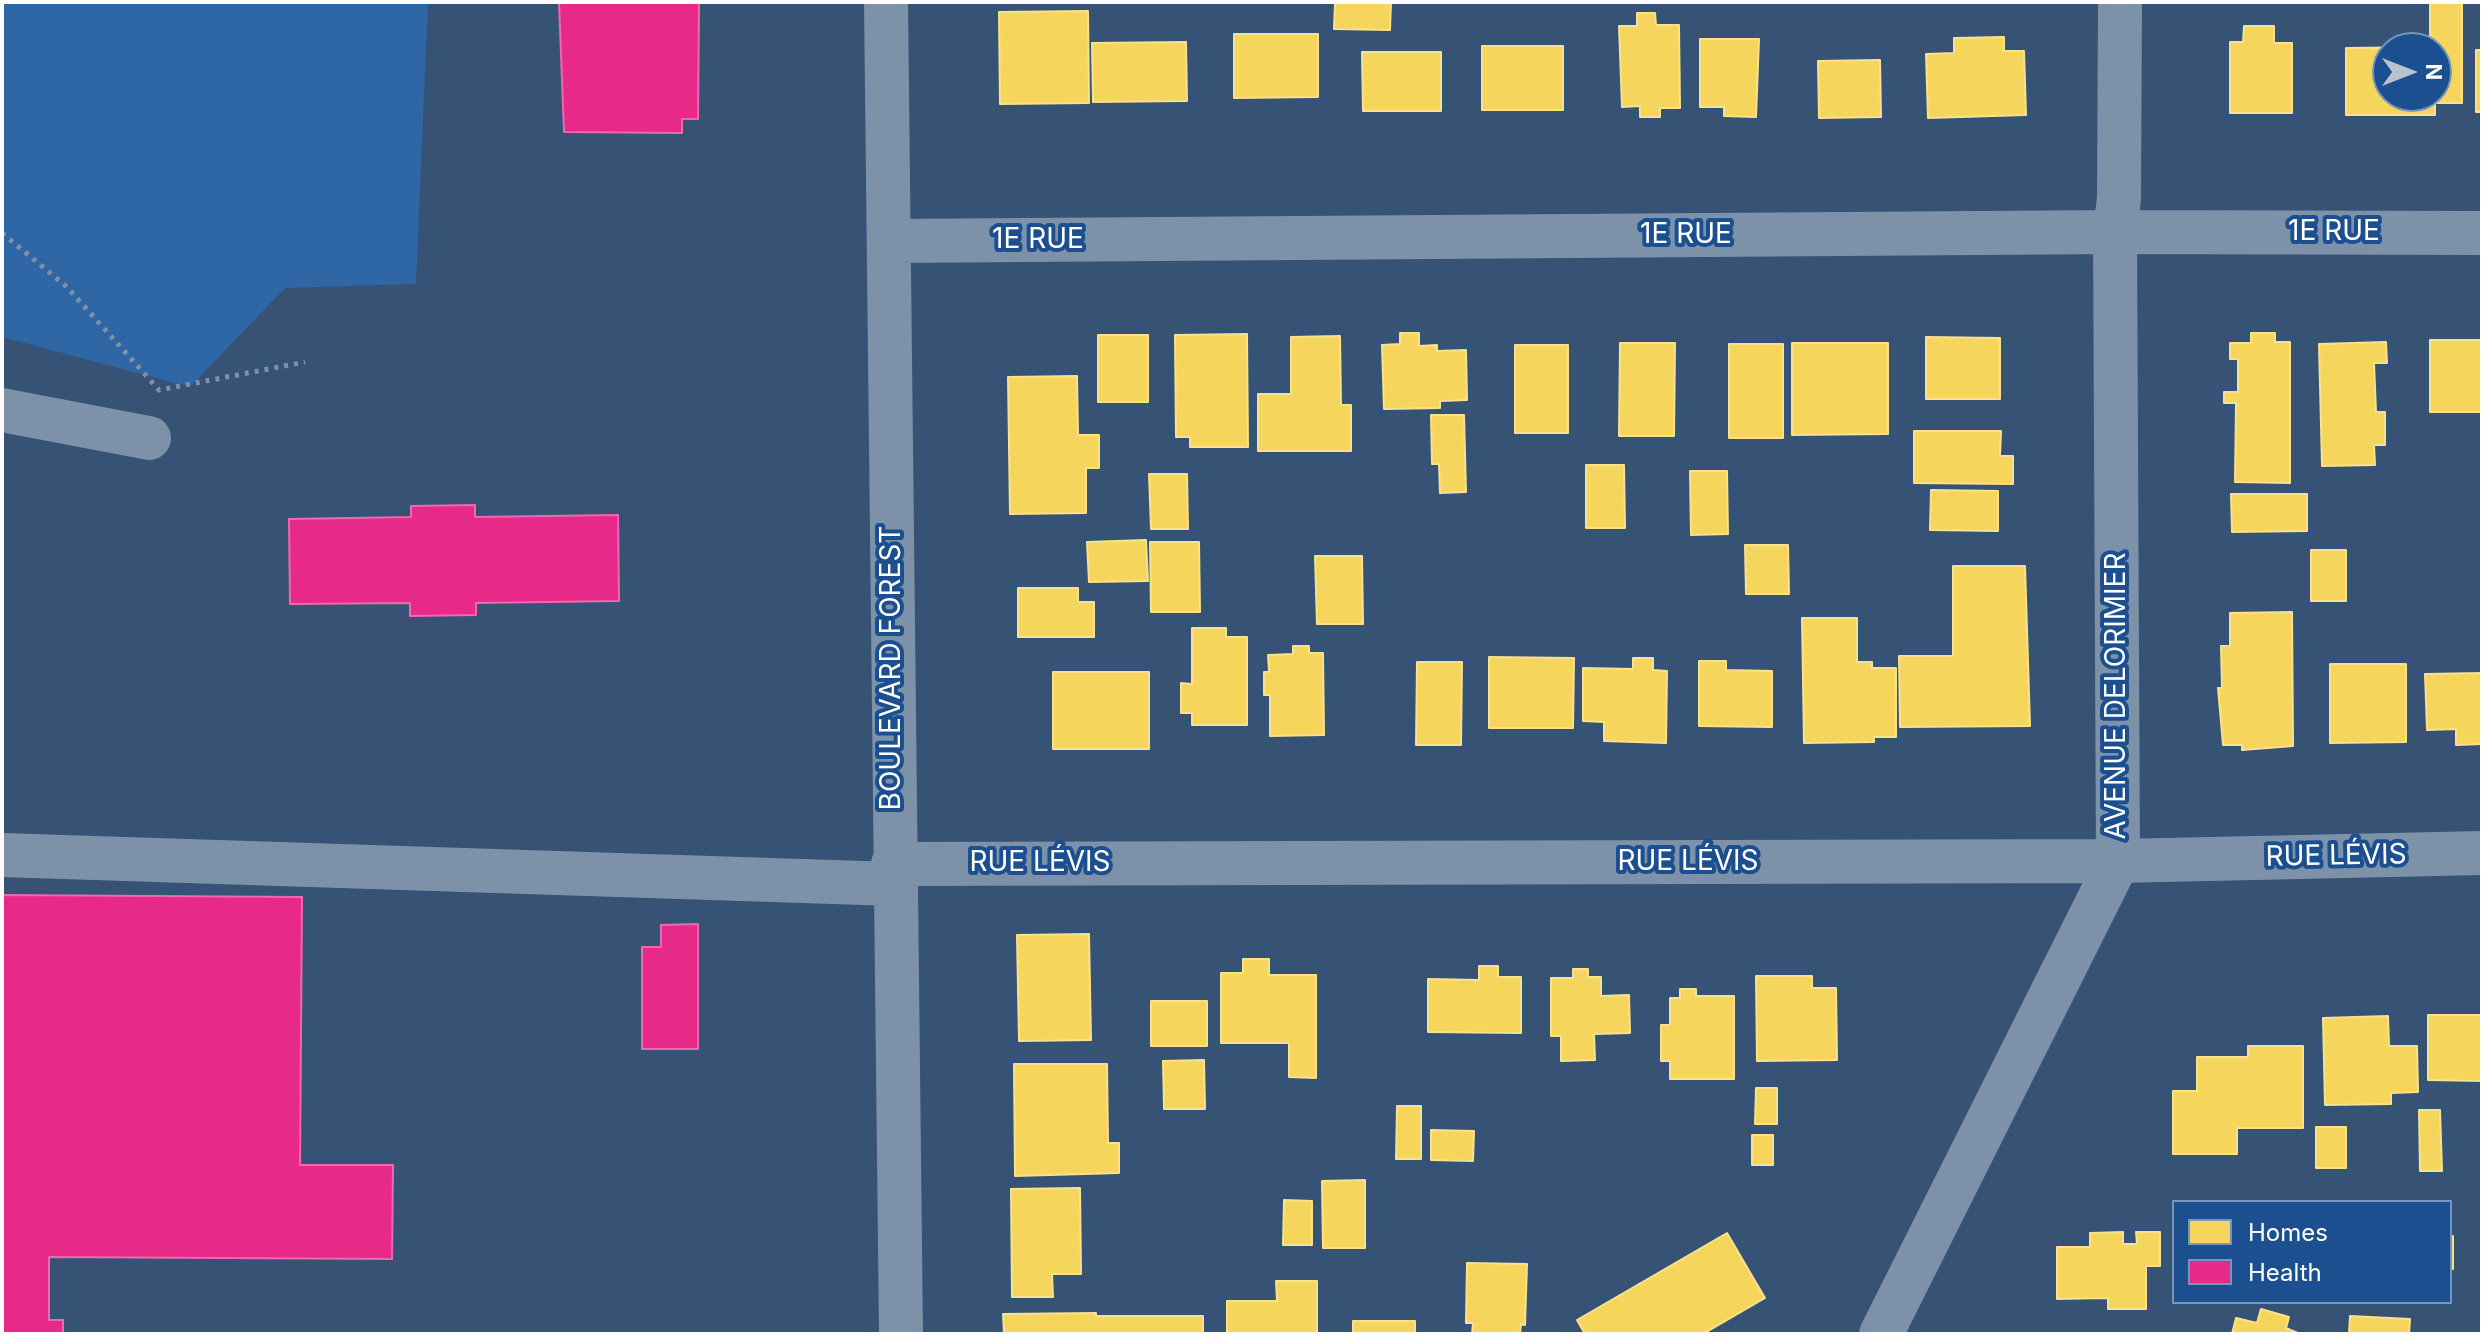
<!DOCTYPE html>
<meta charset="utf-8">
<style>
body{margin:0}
#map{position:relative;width:2484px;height:1336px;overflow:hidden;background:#365274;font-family:Inter,sans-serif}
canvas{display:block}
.frame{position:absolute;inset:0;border:4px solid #fff;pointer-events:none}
.legend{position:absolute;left:2172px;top:1200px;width:280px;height:104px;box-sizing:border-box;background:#1b4f8f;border:2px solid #7695bc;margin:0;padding:10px 14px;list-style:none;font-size:24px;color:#fff}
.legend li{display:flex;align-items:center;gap:16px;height:40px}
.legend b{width:40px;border:2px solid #7695bc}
.north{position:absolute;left:2372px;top:32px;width:80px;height:80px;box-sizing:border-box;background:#1b4f8f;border:2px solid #7695bc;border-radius:50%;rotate:90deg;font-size:22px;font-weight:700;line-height:32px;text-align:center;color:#fff}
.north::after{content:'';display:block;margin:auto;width:28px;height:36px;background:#b9c2ce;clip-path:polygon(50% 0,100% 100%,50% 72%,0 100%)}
</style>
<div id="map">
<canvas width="2484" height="1336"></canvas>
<div class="frame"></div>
<ul class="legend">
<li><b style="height:22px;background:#f6d55c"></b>Homes</li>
<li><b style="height:22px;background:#e7298a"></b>Health</li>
</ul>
<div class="north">N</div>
</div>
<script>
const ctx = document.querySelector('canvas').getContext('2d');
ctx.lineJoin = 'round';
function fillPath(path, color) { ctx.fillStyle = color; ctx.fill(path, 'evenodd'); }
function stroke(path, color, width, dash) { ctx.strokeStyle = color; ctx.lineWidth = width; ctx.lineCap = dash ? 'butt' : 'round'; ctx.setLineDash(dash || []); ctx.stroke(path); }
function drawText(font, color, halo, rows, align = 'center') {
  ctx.font = font + ' Inter,sans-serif'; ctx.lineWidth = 8; ctx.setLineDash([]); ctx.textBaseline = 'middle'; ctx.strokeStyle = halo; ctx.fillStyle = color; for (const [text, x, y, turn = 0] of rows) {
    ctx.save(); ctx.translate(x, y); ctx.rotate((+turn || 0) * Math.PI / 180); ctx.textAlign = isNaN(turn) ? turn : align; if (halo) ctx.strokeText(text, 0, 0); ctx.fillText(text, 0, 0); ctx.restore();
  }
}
fillPath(new Path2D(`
 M2,2H428L416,284L285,288L190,387L2,337Z`), '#2f66a5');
const homes = new Path2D(`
 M1335,2H1391L1390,30L1334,29Z
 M2430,2H2462V103H2435V115H2346V48L2430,47ZM2388,48H2436V96H2388Z
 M1088,11L1089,103L1000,104L999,12Z
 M1637,13H1655L1656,25H1679L1680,108H1660V117H1640V106L1622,107L1619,26H1637Z
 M2244,26H2274V43H2292V113H2230V42H2243Z
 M1234,34H1318V97L1234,98Z
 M2004,37V51H2024L2026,115L1928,118L1926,54L1954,53V38Z
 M1700,39H1759L1756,117L1724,116V107H1700Z
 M1186,42L1187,101L1093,102L1092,43Z
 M1482,46H1563V110H1482Z
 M2476,50H2482V112H2476Z
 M1362,52H1441V111H1363Z
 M1880,60L1881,117L1819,118L1818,61Z
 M1400,333H1419V346L1437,345V351L1466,350L1467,400L1440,401V408L1384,409L1382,345L1400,344Z
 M2251,333H2275V342H2290V483L2235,482L2236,403H2224V392H2238V359H2230V343H2251Z
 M1247,334L1248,447H1190V437H1176L1175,335Z
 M1098,335H1148V402H1098Z
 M1340,336L1341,405H1351V451H1258V394H1291V337Z
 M1926,337L2000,338V399H1926Z
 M2430,340H2482V412H2430Z
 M2386,342L2387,363H2374L2376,412H2385V445H2374L2375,465L2322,466L2319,344Z
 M1620,343H1675L1674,436H1619Z
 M1792,343H1888V434L1792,435Z
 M1729,344H1783V438H1729Z
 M1515,345H1568V433H1515Z
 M1077,376L1078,435H1099V468H1086V513L1010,514L1008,377Z
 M1431,415H1464L1466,492L1440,493L1439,464H1432Z
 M1914,431H2001L2000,456H2013V484L1914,483Z
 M1586,465H1624L1625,528H1586Z
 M1690,471H1727L1728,534L1691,535Z
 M1149,474H1187L1188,529H1151Z
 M1931,490L1998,491V531L1930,530Z
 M2231,494H2307V531L2232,532Z
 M1146,540L1148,581L1089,582L1087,542Z
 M1150,542H1199L1200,612H1151Z
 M1745,545H1788L1789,594H1746Z
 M2311,550H2346V601H2311Z
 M1315,556H1362L1363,624H1317Z
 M1953,566H2025L2030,726L1900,727L1899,656H1953Z
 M1018,588H1078V602H1094V637H1018Z
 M2292,612L2293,746L2242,750V745H2223L2218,688H2222L2221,646H2230V613Z
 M1802,618H1857V662H1872V668H1896V737H1874V742L1804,743Z
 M1192,628H1226V637H1247V725H1192V713H1181V683L1192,684Z
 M1293,646H1309V653H1323L1324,735L1270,736V695H1264V672H1269L1268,655L1293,654Z
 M1489,657L1574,658L1573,728H1489Z
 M1633,658H1653V670L1667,671L1666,743L1604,741V722L1583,721V668L1633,669Z
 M1699,661H1726V670L1772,671V727L1699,726Z
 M1417,662H1462L1461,745H1416Z
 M2330,664H2406V742L2330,743Z
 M1053,672H1149V749H1053Z
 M2482,673V744L2456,745V729L2427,730L2425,674Z
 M1089,934L1091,1040L1019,1041L1017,935Z
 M1243,959H1269V975H1316V1078L1289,1077V1043H1221V973H1243Z
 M1479,966H1498V977H1521V1033L1428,1032V979L1479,980Z
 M1573,969H1588V977H1601V996L1629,995L1630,1033L1594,1034L1595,1060L1561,1061V1036H1551V978H1573Z
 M1756,976H1812V988H1836L1837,1060L1757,1061Z
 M1680,989H1696V996H1734V1079H1670V1061H1661V1025H1670V998H1680Z
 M1151,1001H1207V1046H1151Z
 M2428,1015H2482V1081L2428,1080Z
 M2388,1016L2389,1046H2417L2418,1092L2391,1093V1104L2325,1105L2323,1018Z
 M2248,1046H2303V1128H2237V1154H2173V1091H2197V1057H2248Z
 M1204,1060L1205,1109H1164L1163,1061Z
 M1014,1064H1107L1108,1143H1119V1173L1015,1176Z
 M1756,1088H1777V1124H1755Z
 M1397,1106H1421V1159H1396Z
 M2419,1110H2440L2442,1171H2420Z
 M2316,1127H2346V1168H2316Z
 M1431,1130L1474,1131L1473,1161L1431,1160Z
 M1752,1135H1773V1165H1752Z
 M1365,1180V1248H1323L1322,1181Z
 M1080,1188L1081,1274H1052L1053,1297H1012L1011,1189Z
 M1284,1200L1312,1201V1245H1283Z
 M2123,1232V1244H2137L2136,1232H2160V1266H2146V1309H2108V1298L2057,1299V1247H2090V1233Z
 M1727,1233L1765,1298L1703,1334H1585L1577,1320Z
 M2450,1236H2453V1269H2450Z
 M1467,1263L1527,1264L1525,1325L1521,1324L1520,1334H1472L1473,1323H1466Z
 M1276,1281H1317V1334H1227V1301H1277Z
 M2261,1309L2289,1317L2286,1328L2300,1334H2232L2236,1318L2257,1323Z
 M1096,1313V1316H1203V1334H1004L1003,1314Z
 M2350,1316L2410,1319L2409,1334H2349Z
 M1353,1321H1415V1334H1353Z`);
fillPath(homes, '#f6d55c');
stroke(homes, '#f9e28d', 2);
const health = new Path2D(`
 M559,2H699L698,119H682V133L564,132Z
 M475,505V517L618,515L619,601L476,603V615L410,616V603L290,604L289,519L411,517V506Z
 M2,895L302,897L300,1165H393L392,1259L49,1257V1320H63V1334H2Z
 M698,924V1049H642V947H661V925Z`);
fillPath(health, '#e7298a');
stroke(health, '#ee69ad', 2);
stroke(new Path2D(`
 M2,233L67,287L159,390L305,362`), '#7d92a8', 5, [4, 6]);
stroke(new Path2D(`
 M886,2L901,1334
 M890,241L2115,232L2482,233
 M2,410L149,438
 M2,855L895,884
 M893,864L2118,861L2482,853
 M1881,1334L2118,861L2115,232L2119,198L2120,2`), '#7d92a8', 44);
drawText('28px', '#fff', '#1b4f8f', [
 ["1E RUE",2334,232],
 ["1E RUE",1686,235],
 ["1E RUE",1038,240],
 ["BOULEVARD FOREST",892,668,-90],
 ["AVENUE DELORIMIER",2117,696,-90],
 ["RUE LÉVIS",2336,856,-1],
 ["RUE LÉVIS",1688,862],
 ["RUE LÉVIS",1040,863]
]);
</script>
